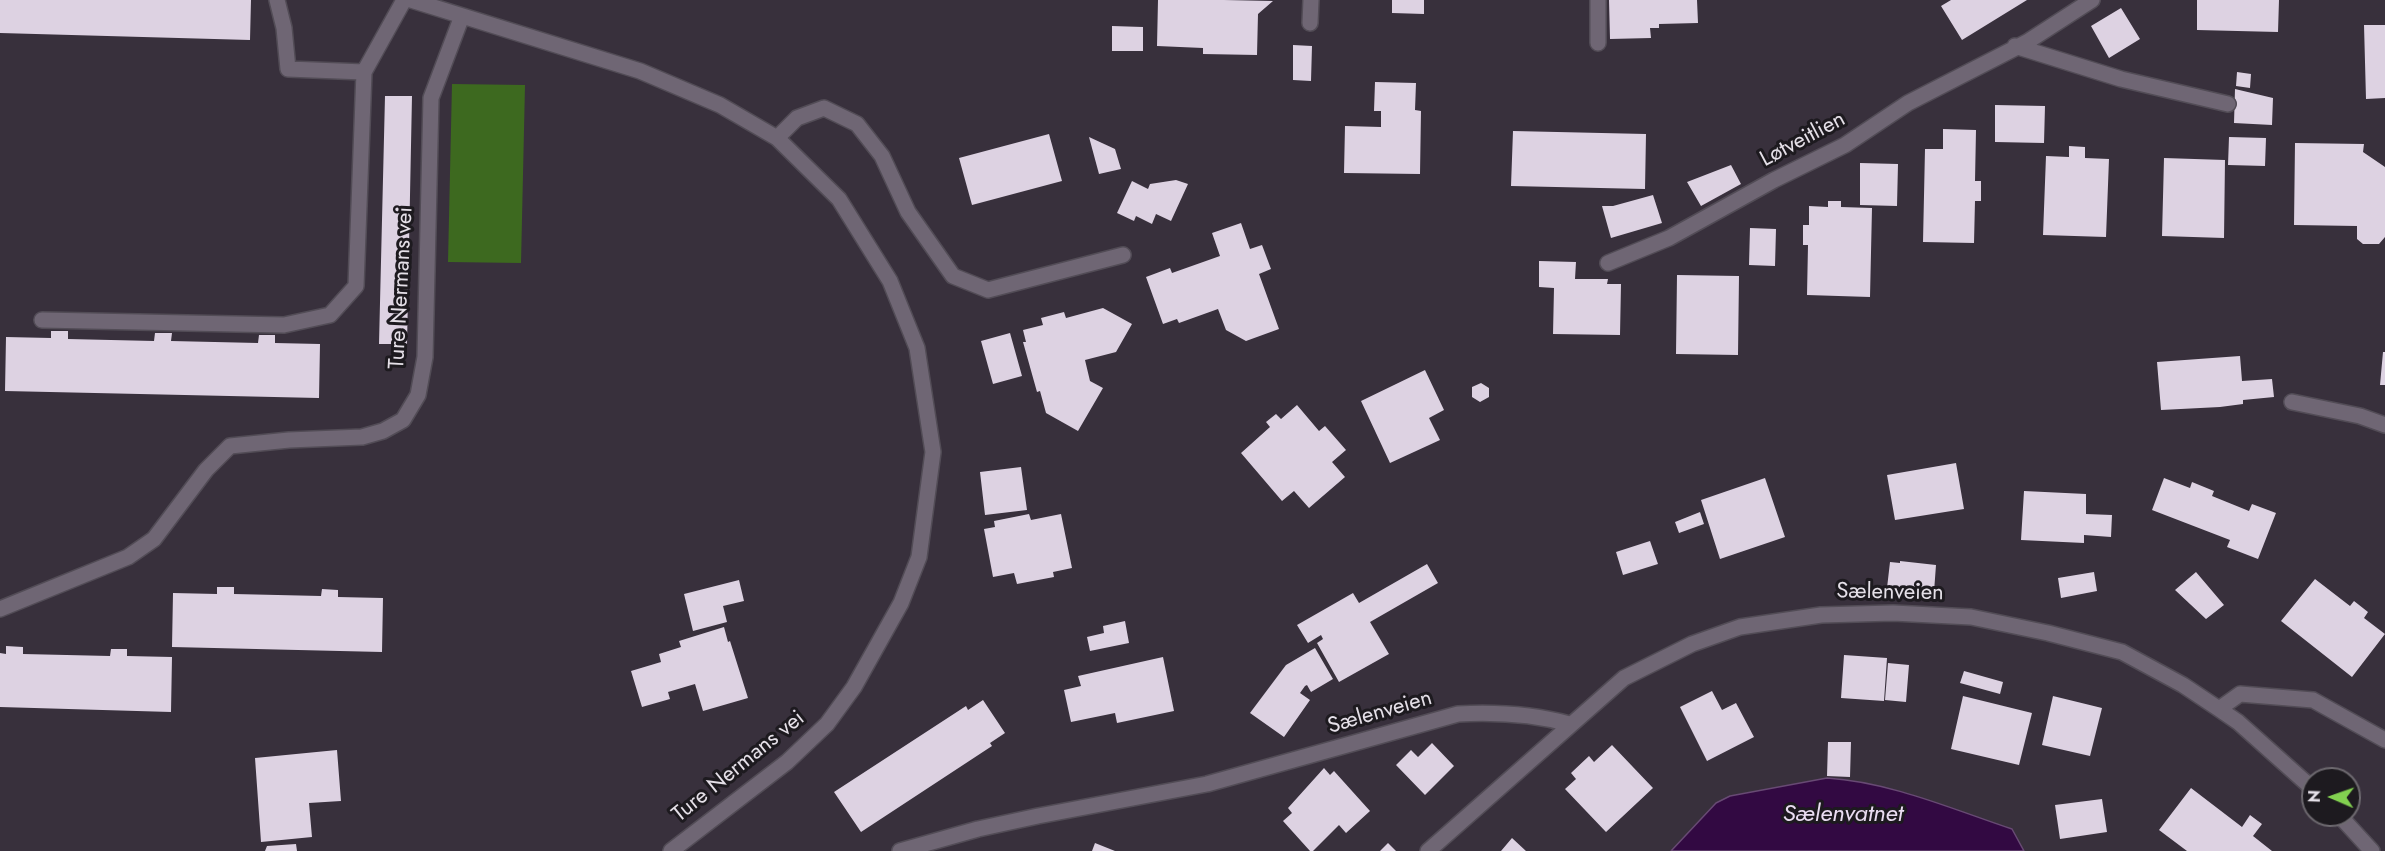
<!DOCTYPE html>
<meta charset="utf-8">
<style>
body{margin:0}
#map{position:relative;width:2385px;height:851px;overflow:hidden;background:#38303c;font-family:Jost,sans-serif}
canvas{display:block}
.north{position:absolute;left:2301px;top:767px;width:60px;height:60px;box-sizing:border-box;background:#1d1a1f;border:2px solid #6d696f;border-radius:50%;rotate:272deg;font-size:16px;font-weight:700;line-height:24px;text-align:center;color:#e5e0e8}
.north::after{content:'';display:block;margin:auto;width:21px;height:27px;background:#82d050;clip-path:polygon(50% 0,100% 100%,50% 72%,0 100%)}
</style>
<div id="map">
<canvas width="2385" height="851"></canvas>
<div class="north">N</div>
</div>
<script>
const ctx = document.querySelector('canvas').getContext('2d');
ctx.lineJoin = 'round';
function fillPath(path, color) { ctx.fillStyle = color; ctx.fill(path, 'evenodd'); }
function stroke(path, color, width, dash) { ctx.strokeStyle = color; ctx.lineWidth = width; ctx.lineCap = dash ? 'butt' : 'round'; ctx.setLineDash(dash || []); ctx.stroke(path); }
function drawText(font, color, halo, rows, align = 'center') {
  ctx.font = font + ' Jost,sans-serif'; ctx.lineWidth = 6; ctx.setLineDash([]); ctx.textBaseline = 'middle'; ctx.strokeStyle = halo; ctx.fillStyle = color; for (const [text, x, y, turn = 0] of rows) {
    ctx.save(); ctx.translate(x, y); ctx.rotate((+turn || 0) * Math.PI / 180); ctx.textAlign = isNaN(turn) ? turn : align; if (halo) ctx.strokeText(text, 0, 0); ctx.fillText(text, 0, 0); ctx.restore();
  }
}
fillPath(new Path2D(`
 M452,84L525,85L521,263L448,262Z`), '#3d691f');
const water = new Path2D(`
 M1827,778C1890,782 1952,809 2012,829L2024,851H1671L1716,803L1730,796Z`);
fillPath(water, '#320942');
stroke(water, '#684a74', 1.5);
fillPath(new Path2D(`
 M0,0H251L250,40L0,33Z
 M1158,0H1224L1273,1L1258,14L1257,55L1203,54V48L1157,46Z
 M1392,0H1424V14L1392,13Z
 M1609,0H1697L1698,23L1659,24V28H1650L1651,38L1610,39Z
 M1951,0H2027L1962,40L1941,6Z
 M2197,0H2279L2278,32L2197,30Z
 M2121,8L2140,39L2109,58L2091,26Z
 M2364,25H2385V98L2366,99Z
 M1112,26L1143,27V51H1112Z
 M1293,45L1312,46L1311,81L1293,80Z
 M2237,72L2251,74L2250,88L2236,86Z
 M1375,82L1416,83L1415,110L1421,111L1420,174L1344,173L1345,126L1381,127V111H1374Z
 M2235,89L2273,98L2272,125L2234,123Z
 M385,96H412L407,344H379Z
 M1995,105L2045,106L2044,143L1995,142Z
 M1943,129L1976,130L1975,181H1981V201H1975L1974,243L1923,242L1925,149H1943Z
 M1513,131L1646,134L1645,189L1511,186Z
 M1049,134L1062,181L972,205L959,158Z
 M1089,137L1115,149L1121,169L1099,174Z
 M2229,137L2266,138L2265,166L2228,165Z
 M2295,143L2364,144L2363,152L2385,167V237L2379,244H2363L2357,239V226L2294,225Z
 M2069,146L2085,147V158L2109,159L2106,237L2043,235L2046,156L2069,157Z
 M2164,158L2225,160L2224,238L2162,236Z
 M1860,163L1898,164L1897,206L1860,205Z
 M1731,165L1741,184L1701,206L1687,182Z
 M1176,180L1188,184L1171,221L1156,214L1152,224L1136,216L1134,221L1117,213L1132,181L1148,189L1150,184Z
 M1653,195L1662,223L1611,238L1602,206H1613Z
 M1828,201H1841V207L1872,208L1870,297L1807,295L1808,245H1803V225H1809V206L1828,207Z
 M1241,223L1250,249L1262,245L1271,269L1259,274L1279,329L1246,341L1226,330L1218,309L1179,323L1177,319L1163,324L1146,277L1170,268L1172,273L1220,256L1212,233Z
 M1750,228L1776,229L1775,266L1749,265Z
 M1539,261L1576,262L1575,279H1608L1607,284H1621L1620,335L1553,334L1554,288L1539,287Z
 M1677,275L1739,276L1738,355L1676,354Z
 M1103,308L1132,324L1116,352L1085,360L1090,381L1103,388L1078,431L1046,413L1040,391L1037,392L1023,342H1026L1023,330L1043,325L1041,318L1064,312L1066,318Z
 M51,331H68V339L154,341L155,333H172L171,341L258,343L259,335H275V343L320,344L319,398L5,391L6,337L51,338Z
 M1010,333L1022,376L993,384L981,341Z
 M2383,352H2385V385H2380Z
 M2240,356L2242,381L2272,379L2274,397L2243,400V404L2220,407L2161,410L2157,362Z
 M1425,370L1444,410L1429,418L1440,440L1390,463L1361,401Z
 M1481,383L1489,388V397L1480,402L1472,397V387Z
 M1297,405L1319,431L1325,426L1346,450L1332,462L1345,477L1309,508L1294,491L1282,501L1241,453L1270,427L1266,422L1276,414L1281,419Z
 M1956,463L1964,509L1895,520L1887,475Z
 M1021,467L1027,510L985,515L980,472Z
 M1765,478L1785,537L1720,559L1701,500Z
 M2164,478L2190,488L2192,482L2214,491L2212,496L2249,511L2252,504L2276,513L2258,559L2227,547L2230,540L2152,510Z
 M2024,491L2086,494V514L2112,515L2111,537L2084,535V543L2021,540Z
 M1700,512L1704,524L1679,533L1675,522Z
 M1029,514L1031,520L1061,514L1072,568L1053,572L1054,577L1017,584L1014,573L993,577L984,529L995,527L994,521Z
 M1650,541L1658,564L1623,575L1616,552Z
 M1900,561L1936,565L1934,592L1887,588L1890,562L1900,563Z
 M1427,564L1438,583L1370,622L1389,654L1339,682L1317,643L1323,639L1321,635L1308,643L1297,625L1353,593L1359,603Z
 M2094,572L2097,591L2061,598L2058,578Z
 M2196,572L2224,605L2206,619L2175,590Z
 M2315,579L2350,606L2354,601L2368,612L2364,618L2385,634L2352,677L2281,621Z
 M739,580L744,601L723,606L727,622L693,631L684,594Z
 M217,587H234V594L321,596L322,589L338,590V597L383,598L382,652L172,647L173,593L217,594Z
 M1125,621L1129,643L1090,651L1087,637L1104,633L1103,626Z
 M724,627L728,642L730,641L748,698L703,711L695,684L668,692L670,699L642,707L631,671L661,662L659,654L681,647L679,641Z
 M6,646L23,647V654L110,656L111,649H127V656L172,657L171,712L0,707V653L6,654Z
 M1315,648L1333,679L1311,692L1307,685L1305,686L1300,693L1310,700L1284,737L1250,713L1286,665Z
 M1844,655L1887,658L1884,701L1841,698Z
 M1163,657L1174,711L1117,723L1115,713L1071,722L1064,690L1081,686L1078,676Z
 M1888,663L1909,665L1906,702L1885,700Z
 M1964,671L2003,682L2000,694L1960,683Z
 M1712,691L1722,710L1736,703L1754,737L1707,761L1680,707Z
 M1963,696L2032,713L2019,765L1951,749Z
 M2053,696L2102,708L2090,756L2042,745Z
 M983,700L1005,733L990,743L992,746L861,832L834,792L966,706L968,710Z
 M1828,742H1851L1850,777L1827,776Z
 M1432,743L1454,766L1425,795L1396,765L1411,750L1418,757Z
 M1612,745L1653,788L1606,832L1565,789L1576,779L1571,773L1589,756L1594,762Z
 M337,750L341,801L309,803L312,837L261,842L255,758Z
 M1324,768L1330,775L1334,771L1370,811L1346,833L1339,825L1313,851H1310L1283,821L1292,813L1288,808Z
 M2191,788L2242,827L2250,815L2262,824L2253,836L2272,851H2187L2159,830Z
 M2102,799L2107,832L2060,839L2055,805Z
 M1512,838L1526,851H1501Z
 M1095,843L1115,851H1092Z
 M1388,843L1396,851H1380Z
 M296,844L297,851H265L267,846Z`), '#ddd2e2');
const minor = new Path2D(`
 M277,0L284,28L288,69L364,72L404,0
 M411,0L640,71L720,105L777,138L839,199L890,281L917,348L933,452L919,557L901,603L854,687L827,724L787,762L671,851
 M1598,0V43
 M1310,23L1311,0
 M2015,46L2121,79L2228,104
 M777,138L797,118L824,108L857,124L882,156L908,212L953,276L988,290L1123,255
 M1608,263L1669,238L1774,180L1845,145L1908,103L2027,42L2092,0
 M42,320L284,325L330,315L356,286L364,72
 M2292,402L2360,416L2385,425
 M0,609L128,557L154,539L206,470L230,446L289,440L362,437L383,431L403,420L418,395L425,357L431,98L462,16
 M2219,709L2240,694L2313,700L2385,740
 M2339,815L2372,851
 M900,851L978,829L1038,816L1207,784L1458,714C1496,712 1533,714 1569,724
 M1428,851L1624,678L1692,644L1740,627L1821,615L1893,613L1971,617L2048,633L2122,652L2183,685L2219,709L2238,722L2313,789`);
stroke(minor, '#524c56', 18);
stroke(minor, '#6f6674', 15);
drawText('22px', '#e5e0e8', '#1d1a1f', [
 ["Løtveitlien",1803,140,-28],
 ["Ture Nermans vei",402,288,-87],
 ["Sælenveien",1890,593,1],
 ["Sælenveien",1380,713,-16],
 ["Ture Nermans vei",739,767,-39]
]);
drawText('italic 24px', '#eaddf2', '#1d1a1f', [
 ["Sælenvatnet",1843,815]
]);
</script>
